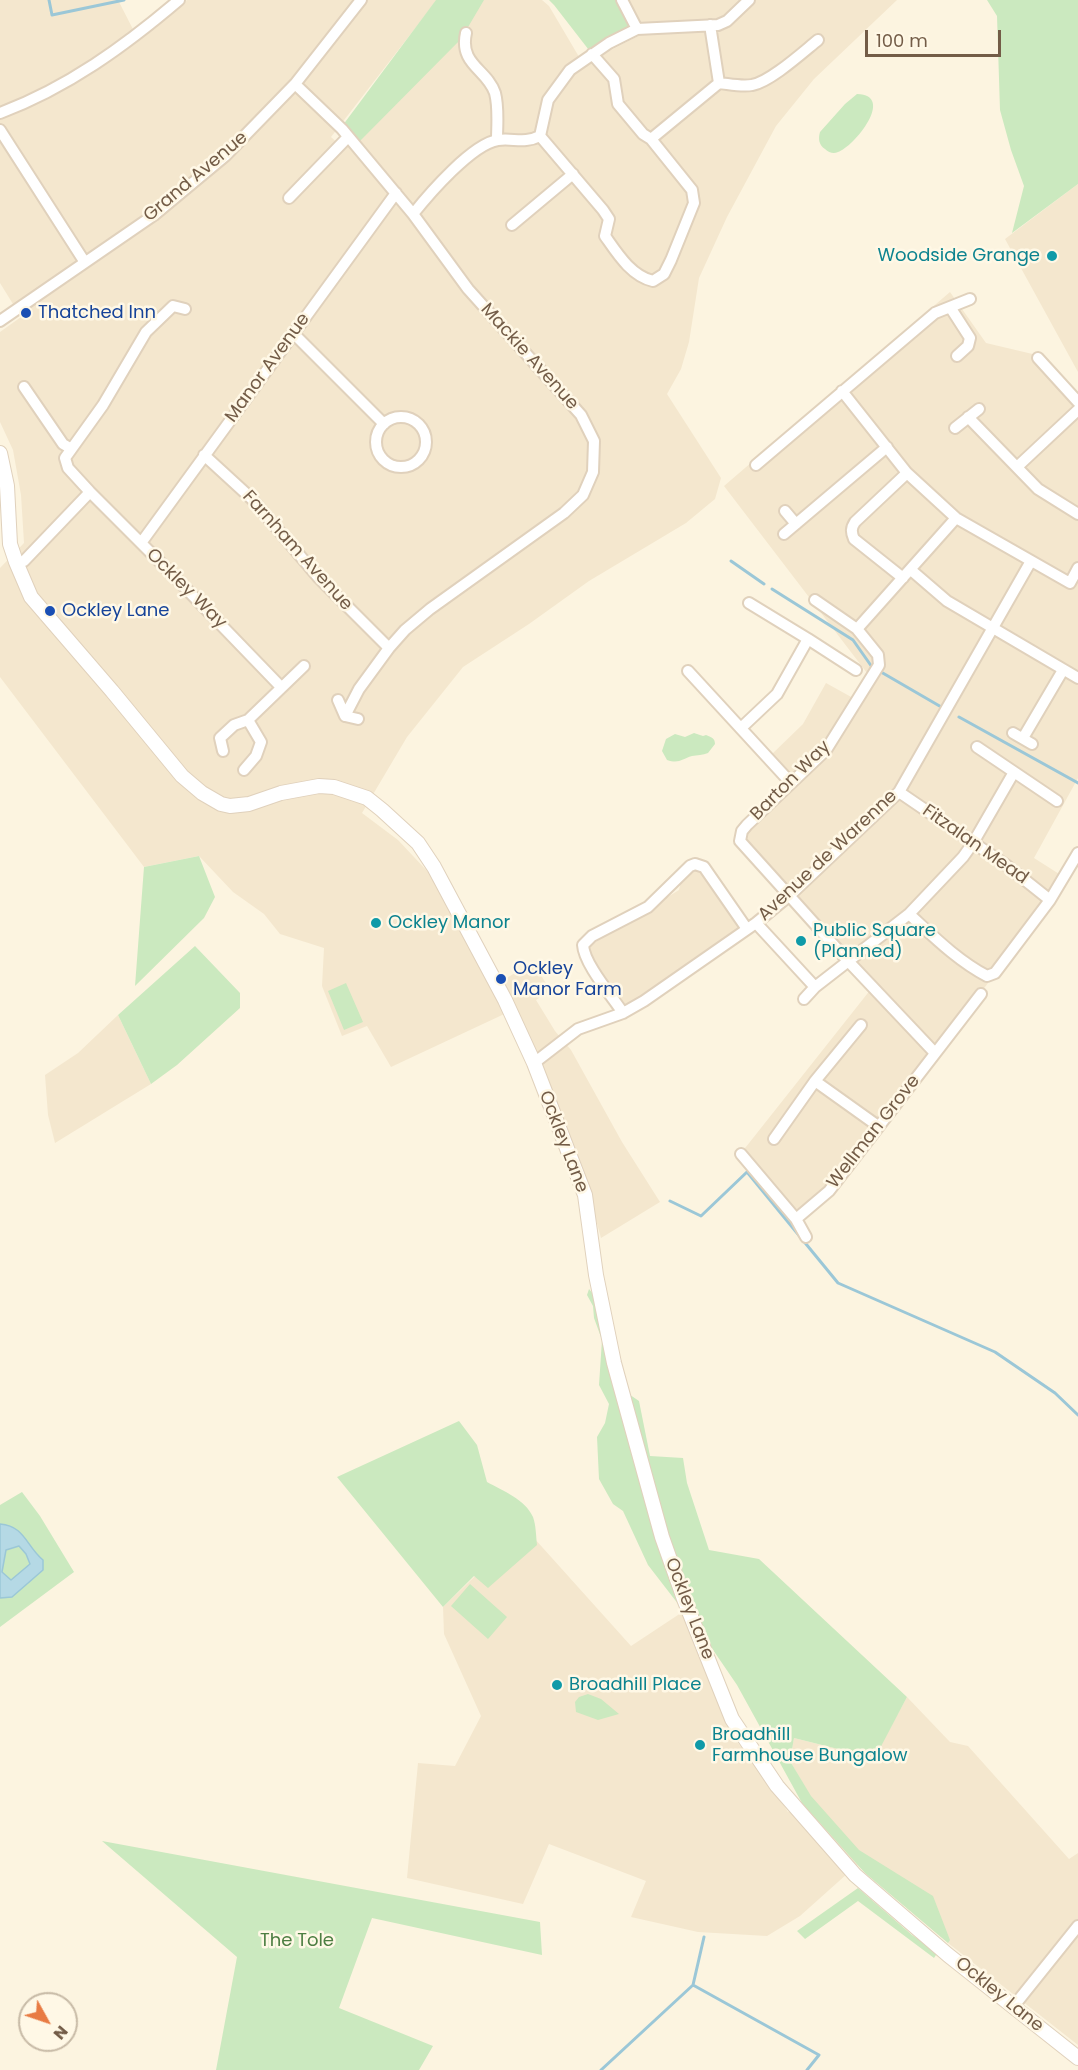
<!DOCTYPE html>
<style>
body{margin:0}
#map{position:relative;width:1078px;height:2070px;overflow:hidden;background:#fcf4e0;font-family:Poppins,sans-serif}
canvas{display:block}
.north{position:absolute;left:18px;top:1992px;width:60px;height:60px;box-sizing:border-box;background:#fff8e6;border:2px solid #c7baa6;border-radius:50%;rotate:130deg;font-size:16px;font-weight:700;line-height:24px;text-align:center;color:#735c47}
.north::after{content:'';display:block;margin:auto;width:21px;height:27px;background:#e87b43;clip-path:polygon(50% 0,100% 100%,50% 72%,0 100%)}
.scale{position:absolute;left:865px;top:30px;width:136px;height:27px;box-sizing:border-box;border:3px solid #735c47;border-top:0;padding-left:8px;font-size:18px;line-height:21px;white-space:nowrap;color:#735c47;-webkit-text-stroke:4px #fff8e6;paint-order:stroke}
</style>
<div id="map">
<canvas width="1078" height="2070"></canvas>
<div class="north">N</div>
<div class="scale">100 m</div>
</div>
<script>
const ctx = document.querySelector('canvas').getContext('2d');
ctx.lineJoin = 'round';
function fillPath(path, color) { ctx.fillStyle = color; ctx.fill(path, 'evenodd'); }
function stroke(path, color, width, dash) { ctx.strokeStyle = color; ctx.lineWidth = width; ctx.lineCap = dash ? 'butt' : 'round'; ctx.setLineDash(dash || []); ctx.stroke(path); }
function drawText(font, color, halo, rows, align = 'center') {
  ctx.font = font + ' Poppins,sans-serif'; ctx.lineWidth = 5; ctx.setLineDash([]); ctx.textBaseline = 'middle'; ctx.strokeStyle = halo; ctx.fillStyle = color; for (const [text, x, y, turn = 0] of rows) {
    ctx.save(); ctx.translate(x, y); ctx.rotate((+turn || 0) * Math.PI / 180); ctx.textAlign = isNaN(turn) ? turn : align; if (halo) ctx.strokeText(text, 0, 0); ctx.fillText(text, 0, 0); ctx.restore();
  }
}
fillPath(new Path2D(`
 M0,0H118L138,39L187,0H437L331,137L342,147L479,0H542L549,6L585,67L611,50L642,34L627,0H897L814,79L776,126L727,217L699,278L689,342L681,369L667,394L721,478L715,499L686,523L589,581L529,624L463,667L407,737L362,813L398,840L429,873L492,987L533,962L550,990L536,1000L555,1031L571,1050L622,1142L660,1202L601,1238L583,1173L515,1009L391,1067L367,1026L342,1036L322,986L324,948L280,934L264,914L233,892L199,856L144,867L0,677V568L24,543L21,495L13,450L0,422V332L21,317L0,283Z
 M1078,184V372L1005,239Z
 M950,292L986,343L1041,356L1078,392V778L1034,858L1067,879L906,1091L798,1227L738,1157L871,989L745,838V831L795,782L770,756L803,724L826,683L853,698L867,673L724,486Z
 M698,867L741,928L624,1007L586,948L679,890L682,877Z
 M118,1015L151,1084L55,1143L48,1115L45,1075L78,1053Z
 M525,1528L631,1646L684,1611L731,1734L769,1783L788,1812L810,1796L790,1761L794,1738L838,1749L856,1759L876,1754L907,1697L950,1742L968,1746L1069,1859L1078,1853V2045L948,1943L857,1865L800,1916L767,1936L698,1932L631,1917L646,1881L549,1844L523,1904L407,1878L418,1763L455,1766L481,1716L444,1634L443,1607Z`), '#f4e7ce');
fillPath(new Path2D(`
 M436,0H484L461,39L360,141L337,133Z
 M549,0H622L637,29L592,54L554,5Z
 M987,0H1078V184L1012,233L1024,186L1011,150L1000,110L997,16Z
 M857,94C896,95 854,147 838,152C834,154 829,153 825,149C819,145 818,139 820,132L845,104Z
 M694,733L703,736L706,735C711,737 715,738 715,744L708,753C703,755 697,755 692,756C682,759 679,764 667,760L662,751L666,739L675,734L685,737Z
 M199,856L215,897L204,918L135,986L144,867Z
 M195,946L240,993V1008L177,1065L151,1084L118,1015Z
 M346,983L363,1022L344,1030L328,991Z
 M589,1289L593,1294L614,1384L639,1401L650,1456L683,1458L687,1483L709,1550L759,1559L907,1697L877,1754L856,1759L838,1749L794,1738L790,1761L811,1796L859,1850L933,1896L950,1940L948,1943L865,1873L802,1803L737,1685L709,1644L648,1565L623,1511L613,1504L599,1479L597,1437L605,1423L609,1404L599,1385L602,1340L594,1318L593,1306L587,1295Z
 M459,1421L477,1445L487,1482C503,1491 525,1499 533,1517C536,1525 536,1536 537,1545L488,1588L474,1576L443,1607L337,1477Z
 M22,1492L40,1516L74,1572L0,1627V1505Z
 M470,1584L507,1617L488,1639L451,1606Z
 M588,1694L601,1699L619,1714L598,1720L576,1712L575,1702L579,1697Z
 M102,1841L540,1922L542,1955L372,1918L339,2008L433,2046L419,2070H216L237,1957Z
 M858,1888L912,1935L938,1952L934,1958L858,1901L805,1939L797,1931Z`), '#cbe9bf');
const water = new Path2D(`
 M0,1524C25,1526 26,1546 43,1560V1570L12,1597L0,1598ZM19,1546L26,1554L30,1564L11,1580L2,1572L6,1550Z`);
fillPath(water, '#b5d9e5');
stroke(water, '#9bc7d7', 1.5);
stroke(new Path2D(`
 M49,0L52,15L124,0
 M731,561L764,584
 M772,589L853,640L872,667
 M881,672L943,708
 M959,717L1078,783
 M670,1201L701,1216L747,1172L838,1283L995,1352L1055,1393L1078,1415
 M693,1985L819,2055L807,2070
 M601,2070L693,1985L704,1937`), '#9bc7d7', 3);
const minor = new Path2D(`
 M622,0L637,29
 M466,33C459,65 487,69 495,93C499,108 497,125 497,140
 M592,54L614,79L618,104L643,134L651,139L719,83L710,25
 M719,83C729,84 742,87 752,85C770,82 803,52 818,40
 M295,84L342,129L413,214L468,289L581,415L594,441L593,472L583,495L564,513L430,609L405,630L389,648L359,689L345,716L358,719
 M0,113C67,88 125,46 179,0
 M0,130L84,261
 M540,136L603,210L609,219L605,236C617,253 631,276 653,281L664,274L671,260L694,203L692,190L651,139
 M289,198L348,137
 M413,214C429,194 472,144 498,140C514,138 524,144 540,136L548,100L570,70L609,43L637,29L718,25L727,21L749,0
 M512,225L573,174
 M950,307L970,338L968,346L957,356
 M185,309L173,306L146,332L103,405L65,458L68,468L90,492L170,572L281,687
 M0,321L154,215L225,156L295,84L361,0
 M293,333L384,424
 M1038,358L1078,402
 M24,387L63,444L70,448
 M842,391L907,473L956,518L1070,583L1078,568
 M968,417L1038,489L1078,514
 M376 442a25 25 0 1 1 50 0a25 25 0 1 1-50 0Z
 M955,428L979,409
 M204,455L252,499L318,577L389,648
 M756,465L935,313L970,299
 M1017,467L1078,410
 M785,511L796,524
 M784,534L887,447
 M141,543L396,193
 M16,562L24,561L90,492
 M911,570L947,601L1078,678
 M903,578L854,539C851,532 851,528 855,522L907,473
 M815,600L857,629
 M808,639L856,670
 M688,671L791,783
 M338,700L345,716
 M741,728L777,694L808,639L749,603
 M1013,733L1032,744
 M1023,738L1063,670
 M977,747L1057,801
 M223,751L220,738L234,725L248,720L304,666
 M244,770L256,756L261,742L248,720
 M899,792L1006,865L1050,900
 M909,914C933,936 958,961 987,976L995,973L1050,900L1078,853
 M756,923L815,987
 M804,999L815,987L909,914L963,857L973,843L1014,772
 M623,1013C612,996 584,964 583,945L592,936L648,907L690,866L695,864L704,867L747,929
 M935,1053L849,962L740,841L742,831L747,825L826,750L879,665L878,655L857,629L956,518
 M534,1063L578,1029L623,1013L644,1001L756,923L790,895L899,792L1031,561
 M815,1081L878,1126
 M774,1139L815,1081L861,1025
 M741,1154L796,1219L806,1237
 M796,1219L829,1191L981,994
 M1013,2007L1078,1926`);
const tertiary = new Path2D(`
 M0,453L7,486L10,544L16,562L31,597L112,691L182,776L202,793L221,804L230,806L249,804L281,793L319,786L334,787L367,798L382,810L418,843L434,867L505,1000L534,1063L585,1195L596,1275L614,1363L662,1537L684,1599L732,1719L777,1786L855,1875L948,1955L1078,2058`);
stroke(minor, '#e0d1bc', 14);
stroke(tertiary, '#e0d1bc', 16);
stroke(minor, '#fff', 10);
stroke(tertiary, '#fff', 14);
for (const [x, y, r, color] of [
 [1052,256,6,"#0f9aa8"],
 [26,313,6,"#1a4fb4"],
 [50,611,6,"#1a4fb4"],
 [376,923,6,"#0f9aa8"],
 [801,941,6,"#0f9aa8"],
 [501,979,6,"#1a4fb4"],
 [557,1685,6,"#0f9aa8"],
 [700,1745,6,"#0f9aa8"]
]) { const dot = new Path2D(); dot.arc(x, y, r, 0, 2 * Math.PI); ctx.fillStyle = color; ctx.fill(dot); stroke(dot, '#fff8e6', 2); }
drawText('18px', '#735c47', '#fff8e6', [
 ["Grand Avenue",196,177,-40],
 ["Mackie Avenue",529,357,48],
 ["Manor Avenue",268,368,-54],
 ["Farnham Avenue",297,551,48],
 ["Ockley Way",186,589,45],
 ["Barton Way",791,781,-45],
 ["Fitzalan Mead",975,845,35],
 ["Avenue de Warenne",828,856,-43],
 ["Wellman Grove",874,1132,-52],
 ["Ockley Lane",563,1142,69],
 ["Ockley Lane",689,1609,69],
 ["Ockley Lane",999,1995,39]
]);
drawText('18px', '#0d838f', '#fff8e6', [
 ["Woodside Grange",1040,256,"right"],
 ["Ockley Manor",388,923],
 ["Public Square",813,931],
 ["(Planned)",813,952],
 ["Broadhill Place",569,1685],
 ["Broadhill",712,1735],
 ["Farmhouse Bungalow",712,1756]
], 'left');
drawText('18px', '#164399', '#fff8e6', [
 ["Thatched Inn",38,313],
 ["Ockley Lane",62,611],
 ["Ockley",513,969],
 ["Manor Farm",513,990]
], 'left');
drawText('18px', '#4d7e42', '#fff8e6', [
 ["The Tole",297,1941]
]);
</script>
